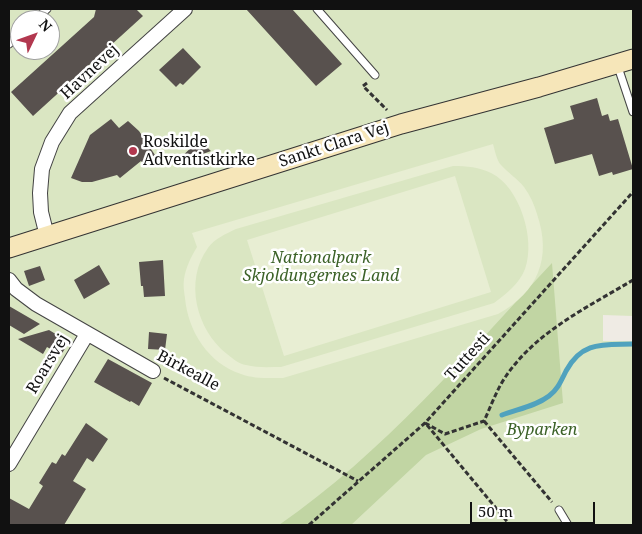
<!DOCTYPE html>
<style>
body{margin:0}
#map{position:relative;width:642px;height:534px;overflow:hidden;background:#fefbf6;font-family:"Noto Serif",serif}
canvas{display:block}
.frame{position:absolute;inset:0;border:10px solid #111;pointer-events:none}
.north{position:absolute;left:10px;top:10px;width:50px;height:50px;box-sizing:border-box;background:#fff;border:1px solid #a0a0a0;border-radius:50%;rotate:48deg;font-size:14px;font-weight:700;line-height:20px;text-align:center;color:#111}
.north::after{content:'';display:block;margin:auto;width:18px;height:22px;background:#b2384f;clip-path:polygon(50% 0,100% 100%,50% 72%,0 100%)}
.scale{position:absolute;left:470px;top:502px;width:125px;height:22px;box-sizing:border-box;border:2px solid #111;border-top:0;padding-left:6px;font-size:15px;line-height:18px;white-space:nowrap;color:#111;-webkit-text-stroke:4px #fff;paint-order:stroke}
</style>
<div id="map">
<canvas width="642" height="534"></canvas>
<div class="frame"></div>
<div class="north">N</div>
<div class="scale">50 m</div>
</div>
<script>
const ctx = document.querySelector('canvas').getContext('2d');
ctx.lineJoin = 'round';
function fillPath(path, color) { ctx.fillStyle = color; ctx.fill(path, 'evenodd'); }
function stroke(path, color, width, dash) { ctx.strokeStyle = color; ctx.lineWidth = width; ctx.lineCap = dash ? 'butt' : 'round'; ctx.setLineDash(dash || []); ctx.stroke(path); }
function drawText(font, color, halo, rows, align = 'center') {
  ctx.font = font + ' "Noto Serif",serif'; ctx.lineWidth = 5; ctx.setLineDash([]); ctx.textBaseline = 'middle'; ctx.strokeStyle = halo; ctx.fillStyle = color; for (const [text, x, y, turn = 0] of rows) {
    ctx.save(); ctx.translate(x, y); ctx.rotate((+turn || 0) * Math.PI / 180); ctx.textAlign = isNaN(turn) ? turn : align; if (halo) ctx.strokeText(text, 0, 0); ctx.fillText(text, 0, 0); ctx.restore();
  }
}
fillPath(new Path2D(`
 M9,9H633V525H9ZM20,20H50V50H20Z`), '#dae6c2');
fillPath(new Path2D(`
 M552,263L563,403L481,429L426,455L351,525H279C383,453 466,355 552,263Z`), '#c1d5a3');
fillPath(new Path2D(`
 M493,144C495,151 497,161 501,165C508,173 517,178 524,187C530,195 534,204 537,214C552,258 538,292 498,314L283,378C269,378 254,379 241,374C208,363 188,331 185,298C184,292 183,285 184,279C186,267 191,257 197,247L192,233ZM453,166C467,166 479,167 491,173C520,187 536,240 525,269C519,284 506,294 494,303L281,367C269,367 257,368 246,365C239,364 232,358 227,354C196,330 184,280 208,248C215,238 226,234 236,229Z
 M455,176L491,292L284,356L247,240Z`), '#e8eed3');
fillPath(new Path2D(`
 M603,315L633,316V341H603Z`), '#efebe4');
stroke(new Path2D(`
 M502,415C518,409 536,406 549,396C558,389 561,381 566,371C582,341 603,345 633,344`), '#50a2be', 5);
fillPath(new Path2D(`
 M96,9H136L143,16L33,116L11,92L94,17Z
 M246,9H292L342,64L316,86Z
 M183,48L201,67L183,85L180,83L176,87L159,70Z
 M597,98L602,116L608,114L610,121L618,119L633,169L613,175L612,172L599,176L592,154L555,164L544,128L574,119L570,106Z
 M111,119L119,128L128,121L139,131L155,155L144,164L141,161L120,178L117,175L92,182H82L71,178L90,135Z
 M199,140L211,151L173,165Z
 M163,260L165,296L144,297L143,286H141L139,262Z
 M99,265L110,284L84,299L74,280Z
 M40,266L45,280L29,286L24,271Z
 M9,306L40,324L24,334L9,325Z
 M49,330L69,342L61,355L47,347L43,354L18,339Z
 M149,332L167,334L165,350L148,349Z
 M108,359L152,383L139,406L131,401L130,402L94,382Z
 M86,423L108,439L93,462L87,458L73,481L86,489L64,525H9V498L29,509L43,486L39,483L52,462L56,464L62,454L65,456Z`), '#58514e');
const service = new Path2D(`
 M317,9L375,75
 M35,20L47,9
 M9,44L20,33
 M617,64L633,112
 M559,510L568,525`);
const minor = new Path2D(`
 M47,236L41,212L40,193L42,169L52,142L70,113L185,9
 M9,280L16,289L36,304L153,371
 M9,464L87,334`);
const secondary = new Path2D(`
 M9,248L401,124L539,87L633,59`);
stroke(service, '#444', 9);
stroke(minor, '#444', 16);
stroke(secondary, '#333', 21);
stroke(new Path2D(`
 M367,83L363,86L387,110
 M164,378L358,481
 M484,421L552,502
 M425,423L445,434L484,421C491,406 497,389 506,376C537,331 588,307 633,280
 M427,425L510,525
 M309,525L425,423L633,192`), '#333', 3, [5, 2.5]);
stroke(service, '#fff', 7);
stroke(minor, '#fff', 14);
stroke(secondary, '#f6e6b9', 19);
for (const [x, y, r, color] of [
 [133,151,5,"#b2384f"]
]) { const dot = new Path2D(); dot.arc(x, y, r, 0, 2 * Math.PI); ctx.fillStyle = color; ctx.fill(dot); stroke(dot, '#fff', 2); }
drawText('16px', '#111', '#fff', [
 ["Havnevej",90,72,-43],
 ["Sankt Clara Vej",334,145,-18],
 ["Tuttesti",468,357,-48],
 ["Roarsvej",48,364,-59],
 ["Birkealle",188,371,28]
]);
drawText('16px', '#111', '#fff', [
 ["Roskilde",143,142],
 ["Adventistkirke",143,160]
], 'left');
drawText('italic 16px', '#3c6228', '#fff', [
 ["Nationalpark",321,258],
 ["Skjoldungernes Land",321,276],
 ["Byparken",542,430]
]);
</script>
